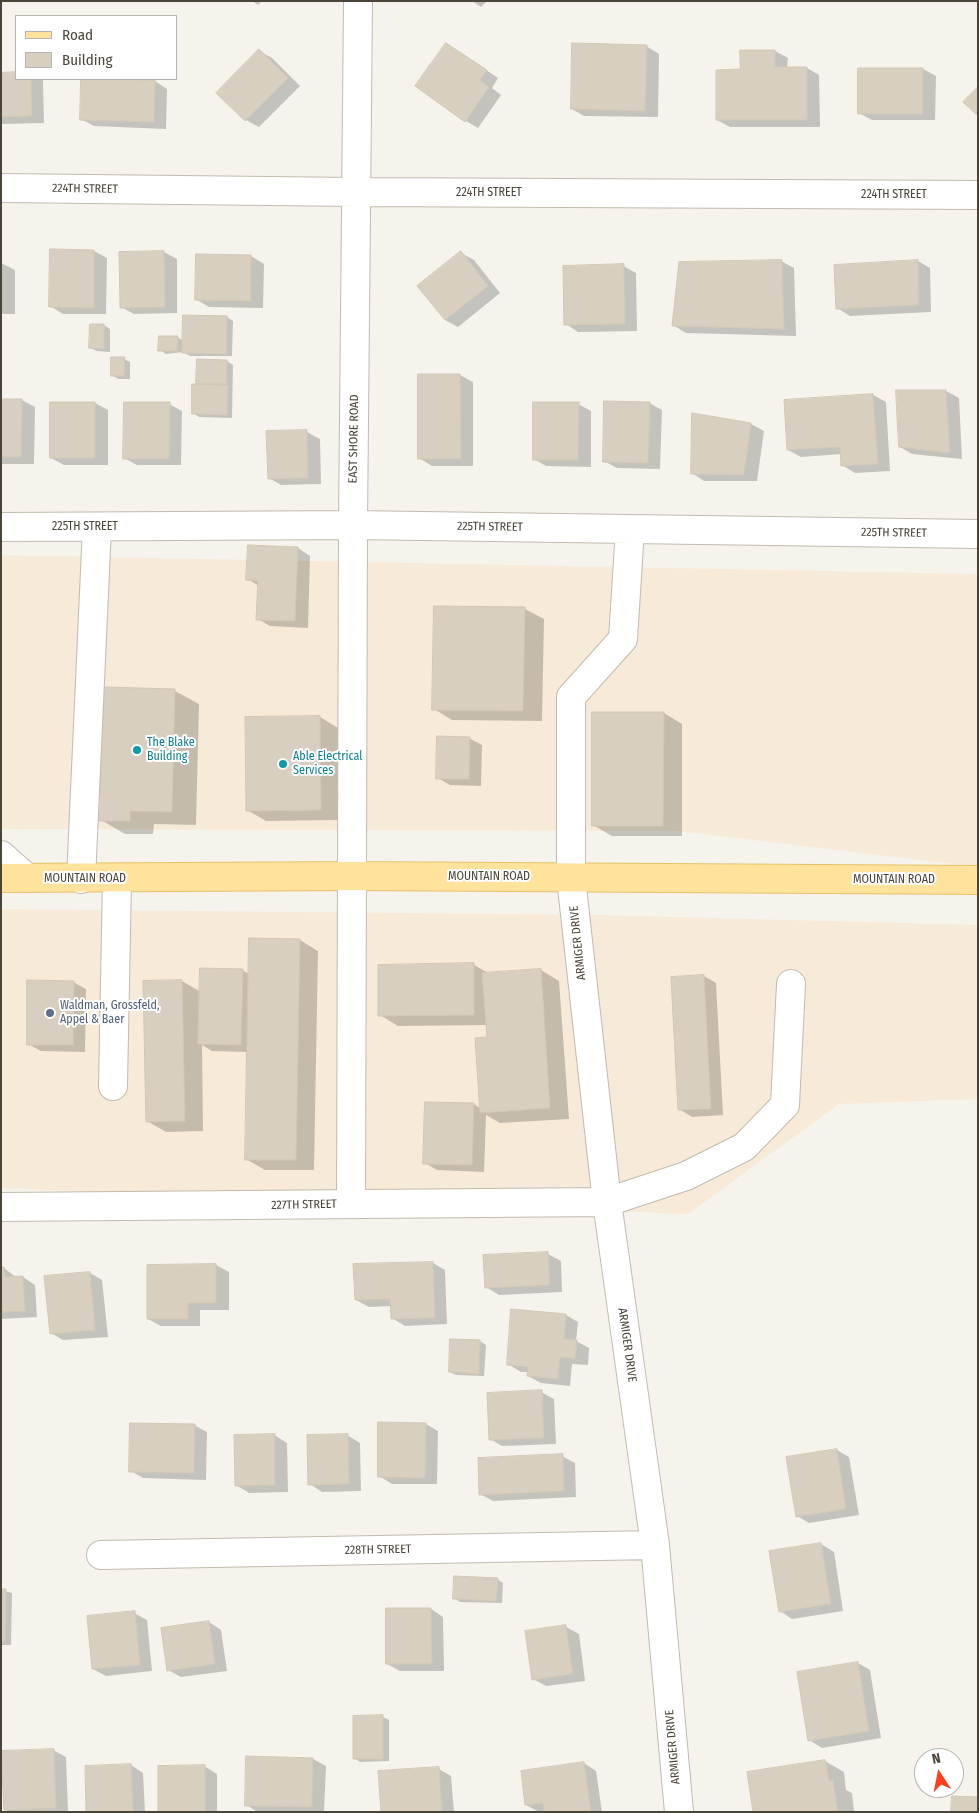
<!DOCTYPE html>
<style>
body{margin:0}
#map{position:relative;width:979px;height:1813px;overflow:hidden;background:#f6f3ec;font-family:"Fira Sans Condensed",sans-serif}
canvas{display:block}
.frame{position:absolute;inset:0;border:2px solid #4b4439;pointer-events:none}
.legend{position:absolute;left:15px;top:15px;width:162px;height:65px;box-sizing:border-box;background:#fff;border:1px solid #b7b4b0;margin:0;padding:6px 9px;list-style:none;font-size:15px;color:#4b4439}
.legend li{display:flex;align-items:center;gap:10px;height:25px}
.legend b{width:25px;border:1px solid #b7b4b0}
.north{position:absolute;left:914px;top:1748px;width:50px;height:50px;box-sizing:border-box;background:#fff;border:1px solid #b7b4b0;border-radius:50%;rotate:349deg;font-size:14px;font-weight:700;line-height:20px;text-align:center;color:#4b4439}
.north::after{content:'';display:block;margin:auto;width:18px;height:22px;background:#fc3f1d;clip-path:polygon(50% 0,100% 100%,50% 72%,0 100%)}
</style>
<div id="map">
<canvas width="979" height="1813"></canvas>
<div class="frame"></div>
<ul class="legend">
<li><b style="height:6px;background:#ffe39c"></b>Road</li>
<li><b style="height:14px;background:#d8cfc1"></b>Building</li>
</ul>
<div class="north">N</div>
</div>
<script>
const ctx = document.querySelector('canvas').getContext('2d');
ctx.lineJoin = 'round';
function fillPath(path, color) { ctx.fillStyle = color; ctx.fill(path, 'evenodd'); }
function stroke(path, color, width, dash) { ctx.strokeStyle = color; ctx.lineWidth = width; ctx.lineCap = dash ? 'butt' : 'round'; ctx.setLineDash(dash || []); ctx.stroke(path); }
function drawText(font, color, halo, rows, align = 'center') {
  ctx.font = font + ' "Fira Sans Condensed",sans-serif'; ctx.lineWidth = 4; ctx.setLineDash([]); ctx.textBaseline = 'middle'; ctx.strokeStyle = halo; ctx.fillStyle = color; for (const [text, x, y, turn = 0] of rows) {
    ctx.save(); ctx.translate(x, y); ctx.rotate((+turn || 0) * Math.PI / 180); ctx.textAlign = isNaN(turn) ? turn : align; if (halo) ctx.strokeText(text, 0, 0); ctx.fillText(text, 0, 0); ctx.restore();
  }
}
fillPath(new Path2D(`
 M1,555L978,574V867L678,831L1,829Z
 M1,909L601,915L978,925V1099L839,1104L688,1214L1,1188Z`), '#f7ead8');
fillPath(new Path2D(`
 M252,1H262L258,5Z
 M472,1H487L481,7Z
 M447,44L498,78L492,88L501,95L478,128L466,121Z
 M646,46L659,54L658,117L584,116L572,109Z
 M259,51L272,58L300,86L259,127L246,120L218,93Z
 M775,51L788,58L787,68H807L819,75L820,127H730L717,120L741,71Z
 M923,69L936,76L935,120H872L859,113Z
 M16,73V79L43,80L44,123L1,124V74Z
 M155,81L167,89L166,129L94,126L81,119Z
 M94,251L107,258L106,314H63L50,306Z
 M164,252L177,259V313L134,314L121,307L120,253Z
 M461,253L474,260L500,293L458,327L445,320Z
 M197,256H251L264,264L263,308L209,307L197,300Z
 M781,261L794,268L796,336L686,333L673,325Z
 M918,261L930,268L931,312L850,316L837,308Z
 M1,263L15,270V314H1Z
 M623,266L636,273L637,331L578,332L566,324Z
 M184,317H227L233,321L232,356H190L183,352L166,354L160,350L177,337L184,341Z
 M104,325L110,329V352L97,351L90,348Z
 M124,359L130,362V379H118L112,375Z
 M198,361H227L233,365L232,418L199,417L193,413Z
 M419,375H460L473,382V466H432L419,458Z
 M946,391L959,398L962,459L912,454L900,447Z
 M873,395L886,402L890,471L855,473L842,465V454L801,457L788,450Z
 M1,400H22L35,407L34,464H1Z
 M95,403L108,410V465H64L51,458Z
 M649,403L662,410L660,469L617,468L604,461Z
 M169,404L182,411L181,465H137L124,458Z
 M578,404L591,411V467L546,466L534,459Z
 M693,414L751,424L764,431L757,481H704L692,473Z
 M307,432L320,439L321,484L281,485L269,478Z
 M298,548L310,556L308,628L270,626L258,619L259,586L248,579Z
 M436,607L525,609L544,619L542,721L452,720L434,709Z
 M175,691L199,704L196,825L154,824L153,834H125L101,820Z
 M664,713L682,724V836H612L593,825Z
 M320,717L338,728L339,820L266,821L247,810Z
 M469,738L482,745L481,786L450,785L438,778Z
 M300,940L318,951L314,1170H265L246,1159L248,1052L212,1051L202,1045L203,1131L166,1132L147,1121L182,981L201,992L242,970L249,974Z
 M474,965L490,974L541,970L559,981L569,1119L500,1123L486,1115L484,1172L437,1170L425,1163L474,1104L481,1109L488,1038L487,1025L398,1026L380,1015Z
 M704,976L716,983L723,1115L692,1117L679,1109Z
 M73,982L86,989L85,1052L41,1051L28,1044Z
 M548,1254L561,1261L562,1292L499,1295L486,1287L485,1256Z
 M433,1263L445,1270L447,1324L405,1326L392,1318V1306L369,1307L356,1300Z
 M216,1265L229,1272V1310H200V1326H161L148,1319V1266Z
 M4,1268L17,1278L23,1277L35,1285L37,1317L1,1319V1269Z
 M90,1273L102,1280L108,1337L63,1340L51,1333Z
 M566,1315L578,1322L576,1341L589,1348L588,1365L572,1364L570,1386L541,1383L528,1376L529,1372H521L508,1364Z
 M480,1341L486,1345L484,1376L456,1375L450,1372Z
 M541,1392L554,1399L556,1444L502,1446L490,1439Z
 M426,1424L438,1431L437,1484H392L379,1476Z
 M194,1425L207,1432L206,1480L143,1478L131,1471Z
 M274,1435L287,1443L288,1492L249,1493L236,1485Z
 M347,1435L360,1443L361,1491L322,1492L310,1484Z
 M837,1450L849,1457L859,1515L809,1523L797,1516Z
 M562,1456L575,1463L576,1497L493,1501L480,1494Z
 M821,1544L834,1552L843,1611L792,1619L780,1611Z
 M497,1579L503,1583L502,1603L460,1602L454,1598Z
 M1,1590L12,1593L11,1645H1Z
 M431,1609L443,1617L444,1671H400L387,1664Z
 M134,1613L147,1620L152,1671L106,1676L93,1669Z
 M209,1622L221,1630L227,1671L181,1677L168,1670Z
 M566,1627L579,1634L585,1681L546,1686L533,1679Z
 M858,1663L870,1670L881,1738L822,1748L809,1740Z
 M383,1717L389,1720V1761L360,1762L354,1758Z
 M53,1750L66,1757L68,1812H9L5,1809Z
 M313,1759L326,1766L324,1812H258L246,1805Z
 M825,1761L844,1772L846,1790L852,1793L854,1812H754Z
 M584,1763L596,1771L602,1812H539L526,1805Z
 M131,1765L143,1773L145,1812H87Z
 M204,1766L217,1774V1812H160Z
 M439,1769L451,1776L454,1812H382Z`), '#0003');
const building = new Path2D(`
 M446,43L487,70L480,80L489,87L465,122L415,86Z
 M572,43L647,45L645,111L571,109Z
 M259,49L288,78L245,121L216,93Z
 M740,50H775V67H807V120H716V70L740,69Z
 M858,68H923V114H858Z
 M16,72V79H31L32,116L1,117V73Z
 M81,79L155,80L154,122L80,120Z
 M978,87V116L963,102Z
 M50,249L94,250V308L49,307Z
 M164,251L165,307L120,308L119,252Z
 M461,251L488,286L445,320L417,286Z
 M196,254L251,255V301L195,300Z
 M782,260L784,329L672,326L679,262Z
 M918,260L919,305L836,309L834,265Z
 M624,264L625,324L564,325L563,266Z
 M183,315L227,316V354L182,353Z
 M90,324H104V349L89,348Z
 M159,336H178L177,351H158Z
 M111,357H125L124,376H111Z
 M197,359L227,360V384H196Z
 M418,374H460L461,459H418Z
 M192,384L228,385L227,415L192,414Z
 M896,390H946L950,453L899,447Z
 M873,394L878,464L841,466L840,447L787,450L784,400Z
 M1,399H22L21,457H1Z
 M604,401L650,402L648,463L603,462Z
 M50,402H95V458H50Z
 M124,402H170L169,459H123Z
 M533,402H579L578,460H533Z
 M692,413L751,423L744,475L691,474Z
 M307,430L308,478L268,479L266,431Z
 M248,545L298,547L295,621L256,620L258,581L246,580Z
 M434,606L525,607L523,711L432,710Z
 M103,687L175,689L172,812L130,811V821H100Z
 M592,712H664L663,826H592Z
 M320,716L321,810L246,811L245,717Z
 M437,736L470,737L469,779H436Z
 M249,938L300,939L296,1160H245Z
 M474,963V1015L378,1016V965Z
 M200,968L243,969L241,1045L198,1044Z
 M541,969L550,1108L480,1113L475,1038L487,1037L482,973Z
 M704,975L711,1109L678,1110L671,977Z
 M27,980L74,981L73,1045H27Z
 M182,980L185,1121L146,1122L143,981Z
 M425,1102L474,1103L472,1165L423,1164Z
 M548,1252L550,1285L485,1288L483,1255Z
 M433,1262L435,1318L391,1319L390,1299L355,1300L353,1264Z
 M216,1264V1303H188V1319H147V1265Z
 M1,1267H4L5,1277L23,1276L25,1311L1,1312Z
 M90,1272L95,1330L50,1334L44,1276Z
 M511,1309L566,1314L564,1339L577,1340L575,1359L560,1357L558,1379L527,1376L528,1367L507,1365Z
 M450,1339L480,1340L479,1374L449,1372Z
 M542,1390L544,1438L489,1440L487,1393Z
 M378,1422L426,1423L425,1478L378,1477Z
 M130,1423L195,1424L194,1473L129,1472Z
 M275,1434V1485L235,1486L234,1435Z
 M348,1434L349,1484L308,1485L307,1435Z
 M837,1449L846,1509L796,1517L786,1457Z
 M563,1454L564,1491L479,1495L478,1458Z
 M821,1543L831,1604L779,1612L769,1551Z
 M454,1576L498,1578L496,1601L453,1599Z
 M1,1589H6L5,1642H1Z
 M386,1608H431L432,1664H386Z
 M135,1611L140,1665L92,1669L87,1616Z
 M209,1621L215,1664L167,1671L161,1628Z
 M566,1625L573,1674L532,1680L525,1631Z
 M858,1662L869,1731L808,1741L797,1672Z
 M383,1715V1759H353V1716Z
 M54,1749L56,1808L4,1810L1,1751Z
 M246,1756L313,1758L312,1807L245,1806Z
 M825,1760L829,1781L833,1780L838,1812H753L747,1772Z
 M584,1762L591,1812H544L543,1803L525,1805L521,1771Z
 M131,1764L133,1812H86L85,1766Z
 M205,1765V1812H158V1766Z
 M439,1767L442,1812H381L378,1771Z
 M952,1796L978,1797V1812H951Z`);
fillPath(building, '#d8cfc1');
stroke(building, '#d3c7b4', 1);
const minor = new Path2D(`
 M1,188L357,192L978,195
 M1,527L353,525L978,534
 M630,529L623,639L571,697V878L607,1202L655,1545L679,1812
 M1,855L27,878
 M81,879L97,527
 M113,1086L117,879
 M351,1204L353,525L358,1
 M1,1207L607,1202L686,1176L744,1147L785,1105L791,984
 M101,1555L655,1545`);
const major = new Path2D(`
 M1,878L352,876L978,880`);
stroke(minor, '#c2bbae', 30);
stroke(major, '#e6c16a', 30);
stroke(minor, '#fff', 28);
stroke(major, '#ffe39c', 28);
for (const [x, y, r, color] of [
 [137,750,5,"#0f9aa8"],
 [283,764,5,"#0f9aa8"],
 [50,1013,5,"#5c6f8a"]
]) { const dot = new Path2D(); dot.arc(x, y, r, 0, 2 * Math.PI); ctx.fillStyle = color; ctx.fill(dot); stroke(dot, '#fff', 2); }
drawText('12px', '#4b4439', '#fff', [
 ["224TH STREET",85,189,1],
 ["224TH STREET",489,193],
 ["224TH STREET",894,195],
 ["EAST SHORE ROAD",354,439,-89],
 ["225TH STREET",85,527],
 ["225TH STREET",490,527,1],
 ["225TH STREET",894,533,1],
 ["MOUNTAIN ROAD",489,877],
 ["MOUNTAIN ROAD",85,879],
 ["MOUNTAIN ROAD",894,880],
 ["ARMIGER DRIVE",578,943,-96],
 ["227TH STREET",304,1205,-1],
 ["ARMIGER DRIVE",627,1345,82],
 ["228TH STREET",378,1550,-1],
 ["ARMIGER DRIVE",673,1747,-95]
]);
drawText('12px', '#0d838f', '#fff', [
 ["The Blake",147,743],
 ["Building",147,757],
 ["Able Electrical",293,757],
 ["Services",293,771]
], 'left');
drawText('12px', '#4e5e75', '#fff', [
 ["Waldman, Grossfeld,",60,1006],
 ["Appel & Baer",60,1020]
], 'left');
</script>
